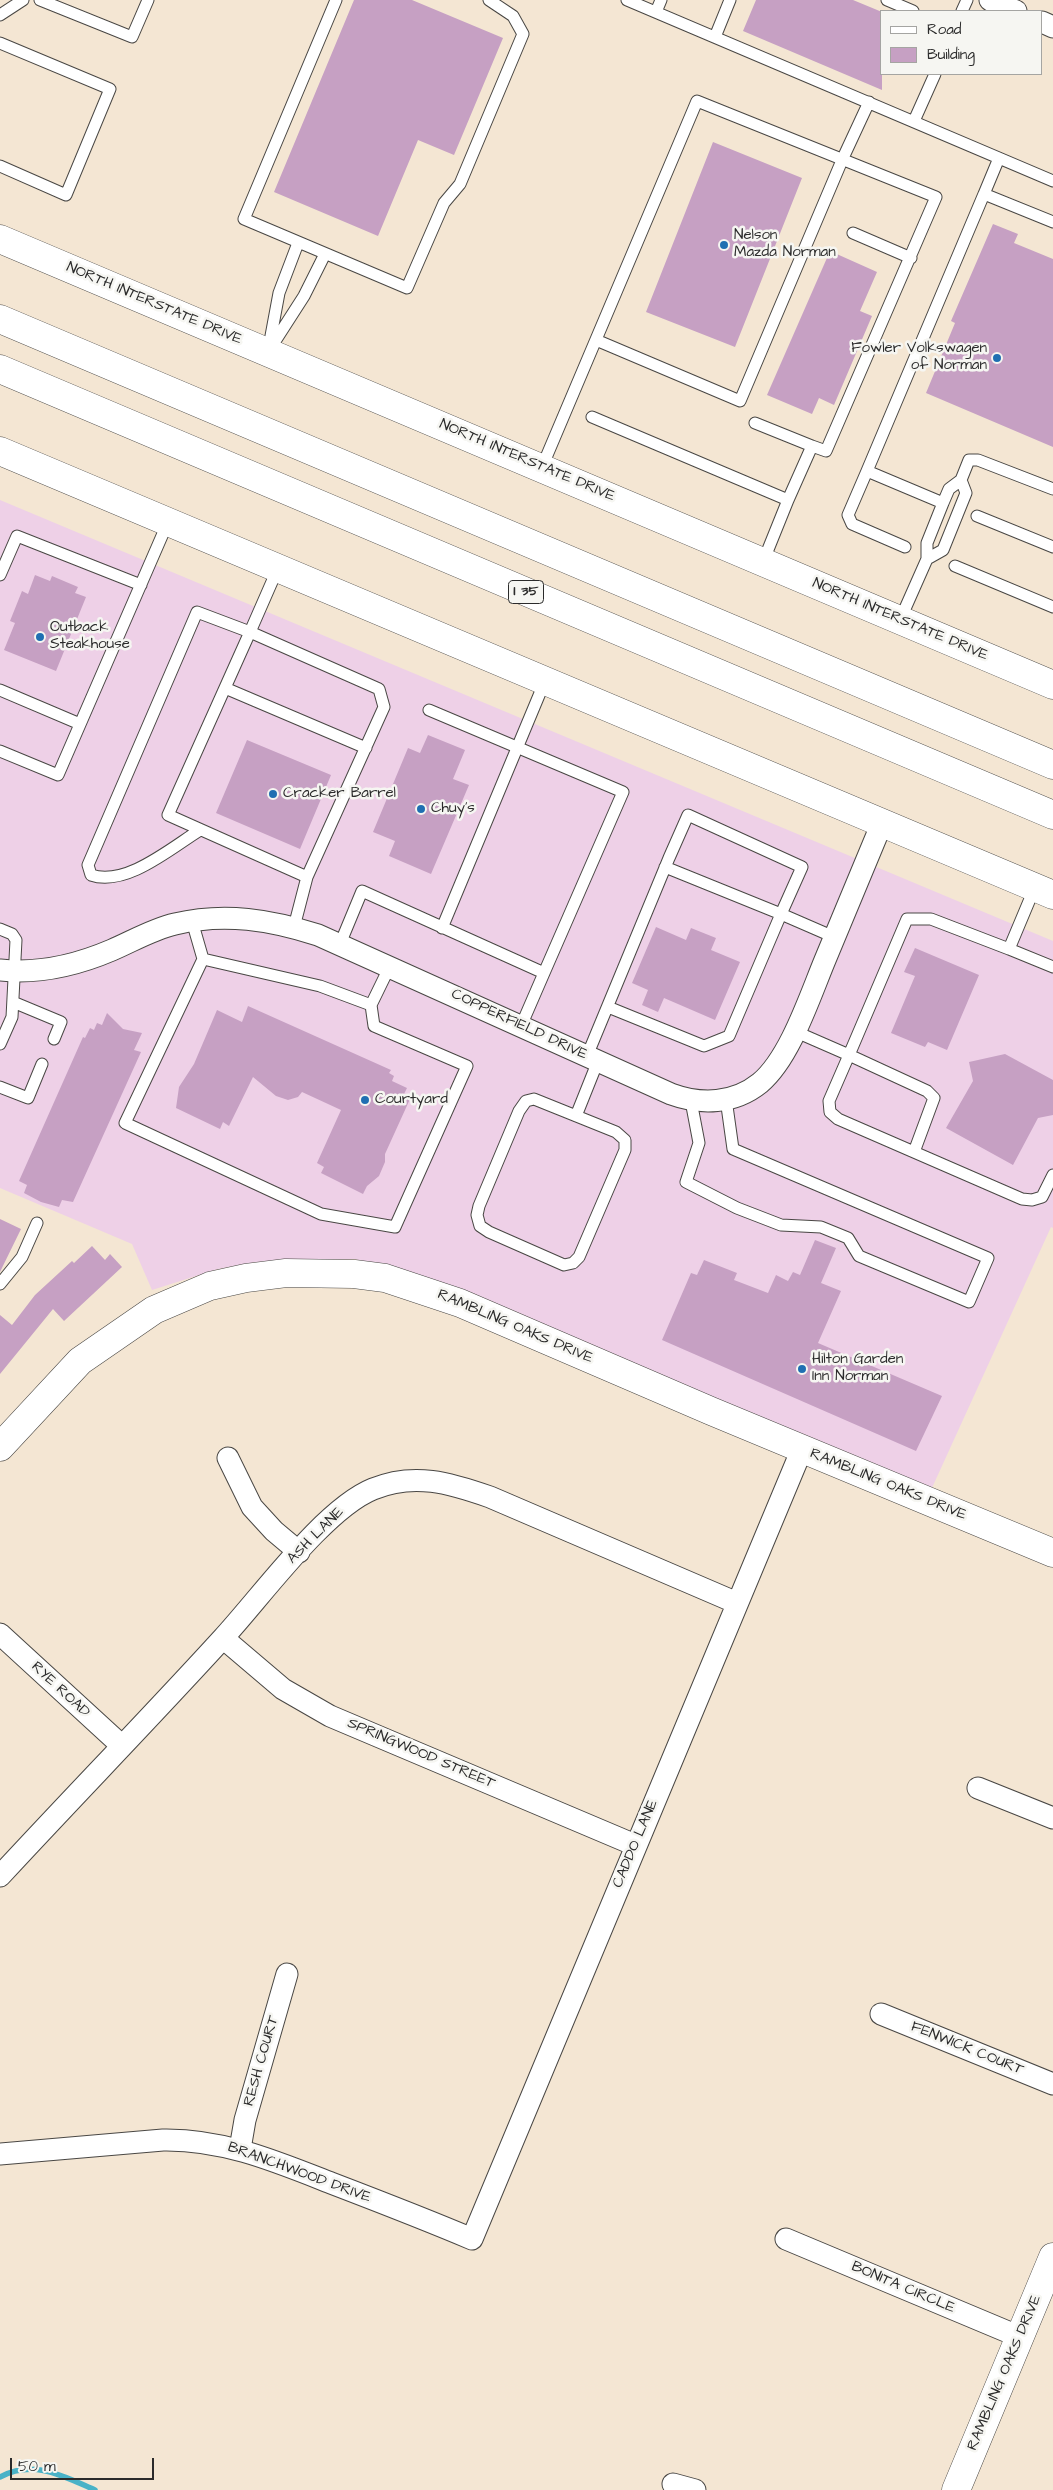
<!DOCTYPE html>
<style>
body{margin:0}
#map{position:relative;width:1053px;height:2490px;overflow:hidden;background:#f4e6d3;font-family:"Architects Daughter",sans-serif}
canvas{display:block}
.legend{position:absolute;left:880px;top:10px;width:162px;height:65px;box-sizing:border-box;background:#f6f6f2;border:1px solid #a5a5a2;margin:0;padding:6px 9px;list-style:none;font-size:15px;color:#2b2b2b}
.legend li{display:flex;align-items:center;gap:10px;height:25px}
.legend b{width:25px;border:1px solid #a5a5a2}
.scale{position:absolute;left:10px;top:2458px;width:144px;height:22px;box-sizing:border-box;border:2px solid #2b2b2b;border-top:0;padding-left:6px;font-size:15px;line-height:18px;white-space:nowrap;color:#2b2b2b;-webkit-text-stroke:4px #f6f6f2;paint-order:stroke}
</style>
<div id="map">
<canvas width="1053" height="2490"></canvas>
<ul class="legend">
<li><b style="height:6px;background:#fff"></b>Road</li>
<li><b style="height:14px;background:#c6a0c3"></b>Building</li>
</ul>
<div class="scale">50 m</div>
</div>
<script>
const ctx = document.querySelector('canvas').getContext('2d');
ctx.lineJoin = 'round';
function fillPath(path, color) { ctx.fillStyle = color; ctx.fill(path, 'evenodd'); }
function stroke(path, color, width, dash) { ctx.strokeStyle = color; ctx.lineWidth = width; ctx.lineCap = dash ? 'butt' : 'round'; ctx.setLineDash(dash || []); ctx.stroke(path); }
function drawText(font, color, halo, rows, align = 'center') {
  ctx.font = font + ' "Architects Daughter",sans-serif'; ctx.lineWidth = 5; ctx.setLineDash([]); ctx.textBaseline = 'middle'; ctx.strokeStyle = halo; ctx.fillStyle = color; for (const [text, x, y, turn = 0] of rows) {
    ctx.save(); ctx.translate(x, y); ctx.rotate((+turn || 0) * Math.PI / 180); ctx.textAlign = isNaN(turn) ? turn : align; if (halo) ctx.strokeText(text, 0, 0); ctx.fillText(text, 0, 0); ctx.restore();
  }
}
fillPath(new Path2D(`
 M0,500L1053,941V1228L1051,1227L931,1490L415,1276L355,1259L257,1262L218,1269L152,1290L132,1244L0,1188Z`), '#eed0e7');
stroke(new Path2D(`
 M0,2477C34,2459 63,2476 95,2490`), '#49b2c7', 5.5);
fillPath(new Path2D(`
 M354,0H412L503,38L454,155L418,140L378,236L274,192Z
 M756,0H853L882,12V90L743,31Z
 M713,142L802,178L735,347L646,312Z
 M993,224L1018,234L1014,243L1053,259V447L926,393L955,323L951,321Z
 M830,251L877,272L860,311L872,316L834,405L819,398L812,414L767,395Z
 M35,575L50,581L52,576L78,587L75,593L86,597L56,671L4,650L15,623L10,621L22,591L28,594Z
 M428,735L465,750L453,779L469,785L431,874L389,856L395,841L373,832L408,748L420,753Z
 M247,740L331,775L300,849L216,813Z
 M656,927L686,940L691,928L716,938L711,950L740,962L715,1020L664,998L658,1012L642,1005L648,990L632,983Z
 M915,948L979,975L947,1050L928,1042L925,1047L891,1033L915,976L904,972Z
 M248,1006L391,1070L389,1073L394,1076L392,1081L407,1088L403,1096L410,1099L385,1154V1162L379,1176L367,1186L363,1194L321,1173L324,1167L317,1163L341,1110L302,1092L298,1097L288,1100L276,1096L253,1077L229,1126L223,1122L220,1129L176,1108L179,1087L194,1064L217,1010L242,1022Z
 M107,1013L123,1029L142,1033L134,1050L141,1052L73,1202L62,1200L59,1207L41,1202L24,1193L27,1185L19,1181L83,1037L85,1038L90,1028L94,1030L97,1023L102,1025Z
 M1005,1054L1053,1080V1115L1038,1118L1013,1165L946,1128L973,1081L969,1062Z
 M0,1219L21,1229L0,1272Z
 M815,1240L836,1248L821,1283L841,1291L818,1343L942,1396L916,1451L662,1340L691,1273L697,1275L704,1260L737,1273L734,1280L768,1293L776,1275L788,1281L793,1272L800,1275Z
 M92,1246L105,1260L110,1254L122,1267L64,1321L53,1309L0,1374V1315L12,1325L35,1295L72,1261L74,1263Z`), '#c6a0c3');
const service = new Path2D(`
 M40,0L132,37L148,0
 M336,0L244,219L407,288L444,203L460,184L523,34L513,16L489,0
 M627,0L1053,181
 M887,0L913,11
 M962,11L967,0
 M656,12L661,0
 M0,15L23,0
 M715,37L730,0
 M0,43L110,89L66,195L0,166
 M914,121L935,74
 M999,158L984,194L1053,222
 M853,233L911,258
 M298,243L279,293L268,352L304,296L325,254
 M596,340L740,401L843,158L869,102
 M755,423L812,446
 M542,467L697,101L936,197L826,451L812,446L788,500L592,417
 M867,471L848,515L852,524L905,547
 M961,480L969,460H978L1053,489
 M943,503L867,471L984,194
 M977,516L1053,547
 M763,562L788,500
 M955,566L1053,607
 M278,568L250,632L379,689L384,707L307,877L294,927
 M0,575L17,536L141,585
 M900,620L927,559V543L943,503L949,489L961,480L966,493L943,550L927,559
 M225,688L366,748
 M0,690L80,724
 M429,710L623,792L544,973
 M0,751L58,775L168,522
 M200,830C171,848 126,887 91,875L88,865L197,612L250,632L168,815L307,877
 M192,921L203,959L125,1123L321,1214L395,1227L467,1066L374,1026L371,1005L390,966
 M442,928L545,681
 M0,929L12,934L16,940L12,1017L0,1044
 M340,944L362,891L544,973L521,1026
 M1009,949L1053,967
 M203,959L320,986L371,1005
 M13,1002L61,1022L54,1039
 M608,1007L704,1046L729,1036L781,914L665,867
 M794,1031L849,1055L907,919H931L1009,949L1035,887
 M587,1056L669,858L688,815L802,867L781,914L834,937
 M0,1087L28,1098L42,1064
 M534,1099L616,1132L625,1140V1150L579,1257L573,1263L564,1265L489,1232L480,1226L477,1215L479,1206L519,1111L526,1101Z
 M691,1101L699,1143L686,1182L737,1208L781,1225L821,1227L848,1238L859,1256L969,1302L988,1258L733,1149L726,1099
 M576,1116L598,1061
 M914,1152L934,1098L927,1091L849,1055L829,1101L830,1112L838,1119L1022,1199L1032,1200L1042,1197L1053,1175
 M0,1284L22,1257L37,1223`);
const minor = new Path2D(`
 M990,0L1016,11
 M1042,22L1053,27
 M0,970C38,974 77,965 112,950C133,941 153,929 175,924C225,912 271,920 318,935L671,1094C701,1105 734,1104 760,1083C790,1058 810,996 825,960C844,914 863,869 882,823
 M228,1458L252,1507L274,1531L299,1552
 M0,1634L121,1745
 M223,1638L283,1689L330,1716L635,1845
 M978,1788L1053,1818
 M0,1876C74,1796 150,1718 223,1638C261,1597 324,1509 373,1489C414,1472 450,1483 490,1497L737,1603
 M881,2014L1053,2084
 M240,2149L245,2120L287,1974
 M0,2154L163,2140C223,2139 275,2161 331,2183C378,2201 425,2219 472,2239L802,1449
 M786,2239L1020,2337
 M673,2484L695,2490`);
const tertiary = new Path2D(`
 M0,1447L80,1361L154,1310L210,1286L246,1278L286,1273L354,1274L385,1278L460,1303L711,1411L1053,1553
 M956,2490L1053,2257`);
const secondary = new Path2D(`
 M0,239L1053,685
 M0,451L1053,895`);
const motorway = new Path2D(`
 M0,319L1053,765
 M0,369L1053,815`);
stroke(service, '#494744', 13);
stroke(minor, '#494744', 23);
stroke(tertiary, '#494744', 29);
stroke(secondary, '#494744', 29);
stroke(motorway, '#494744', 29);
stroke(service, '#fff', 11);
stroke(minor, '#fff', 21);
stroke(tertiary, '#fff', 28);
stroke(secondary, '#fff', 28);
stroke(motorway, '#fff', 28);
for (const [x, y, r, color] of [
 [724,245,5,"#1f6fb2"],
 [997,358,5,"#1f6fb2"],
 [40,637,5,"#1f6fb2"],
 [273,794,5,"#1f6fb2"],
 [421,809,5,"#1f6fb2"],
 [365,1100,5,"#1f6fb2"],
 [802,1369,5,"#1f6fb2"]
]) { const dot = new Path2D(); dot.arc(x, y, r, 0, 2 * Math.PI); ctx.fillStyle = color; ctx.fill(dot); stroke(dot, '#f6f6f2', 2); }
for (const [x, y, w] of [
 [526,592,35]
]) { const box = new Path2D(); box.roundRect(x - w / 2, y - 11.5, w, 23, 4); ctx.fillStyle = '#f6f6f2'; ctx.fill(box); stroke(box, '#2b2b2b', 1); }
drawText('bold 14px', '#2b2b2b', null, [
 ["I 35",526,592]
]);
drawText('15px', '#2b2b2b', '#f6f6f2', [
 ["Nelson",734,236],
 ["Mazda Norman",734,253],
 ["Fowler Volkswagen",987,349,"right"],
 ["of Norman",987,366,"right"],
 ["Outback",50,628],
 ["Steakhouse",50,645],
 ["Cracker Barrel",283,794],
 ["Chuy's",431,809],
 ["Courtyard",375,1100],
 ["Hilton Garden",812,1360],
 ["Inn Norman",812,1377]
], 'left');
drawText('15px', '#2b2b2b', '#f6f6f2', [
 ["NORTH INTERSTATE DRIVE",154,304,23],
 ["NORTH INTERSTATE DRIVE",527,461,23],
 ["NORTH INTERSTATE DRIVE",900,620,23],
 ["COPPERFIELD DRIVE",519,1025,25],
 ["RAMBLING OAKS DRIVE",515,1327,23],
 ["RAMBLING OAKS DRIVE",888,1485,22],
 ["ASH LANE",316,1536,-45],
 ["RYE ROAD",60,1690,43],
 ["SPRINGWOOD STREET",421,1754,23],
 ["CADDO LANE",636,1844,-67],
 ["FENWICK COURT",967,2049,22],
 ["RESH COURT",262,2061,-74],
 ["BRANCHWOOD DRIVE",299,2173,20],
 ["BONITA CIRCLE",903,2288,23],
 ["RAMBLING OAKS DRIVE",1005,2373,-67]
]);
</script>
